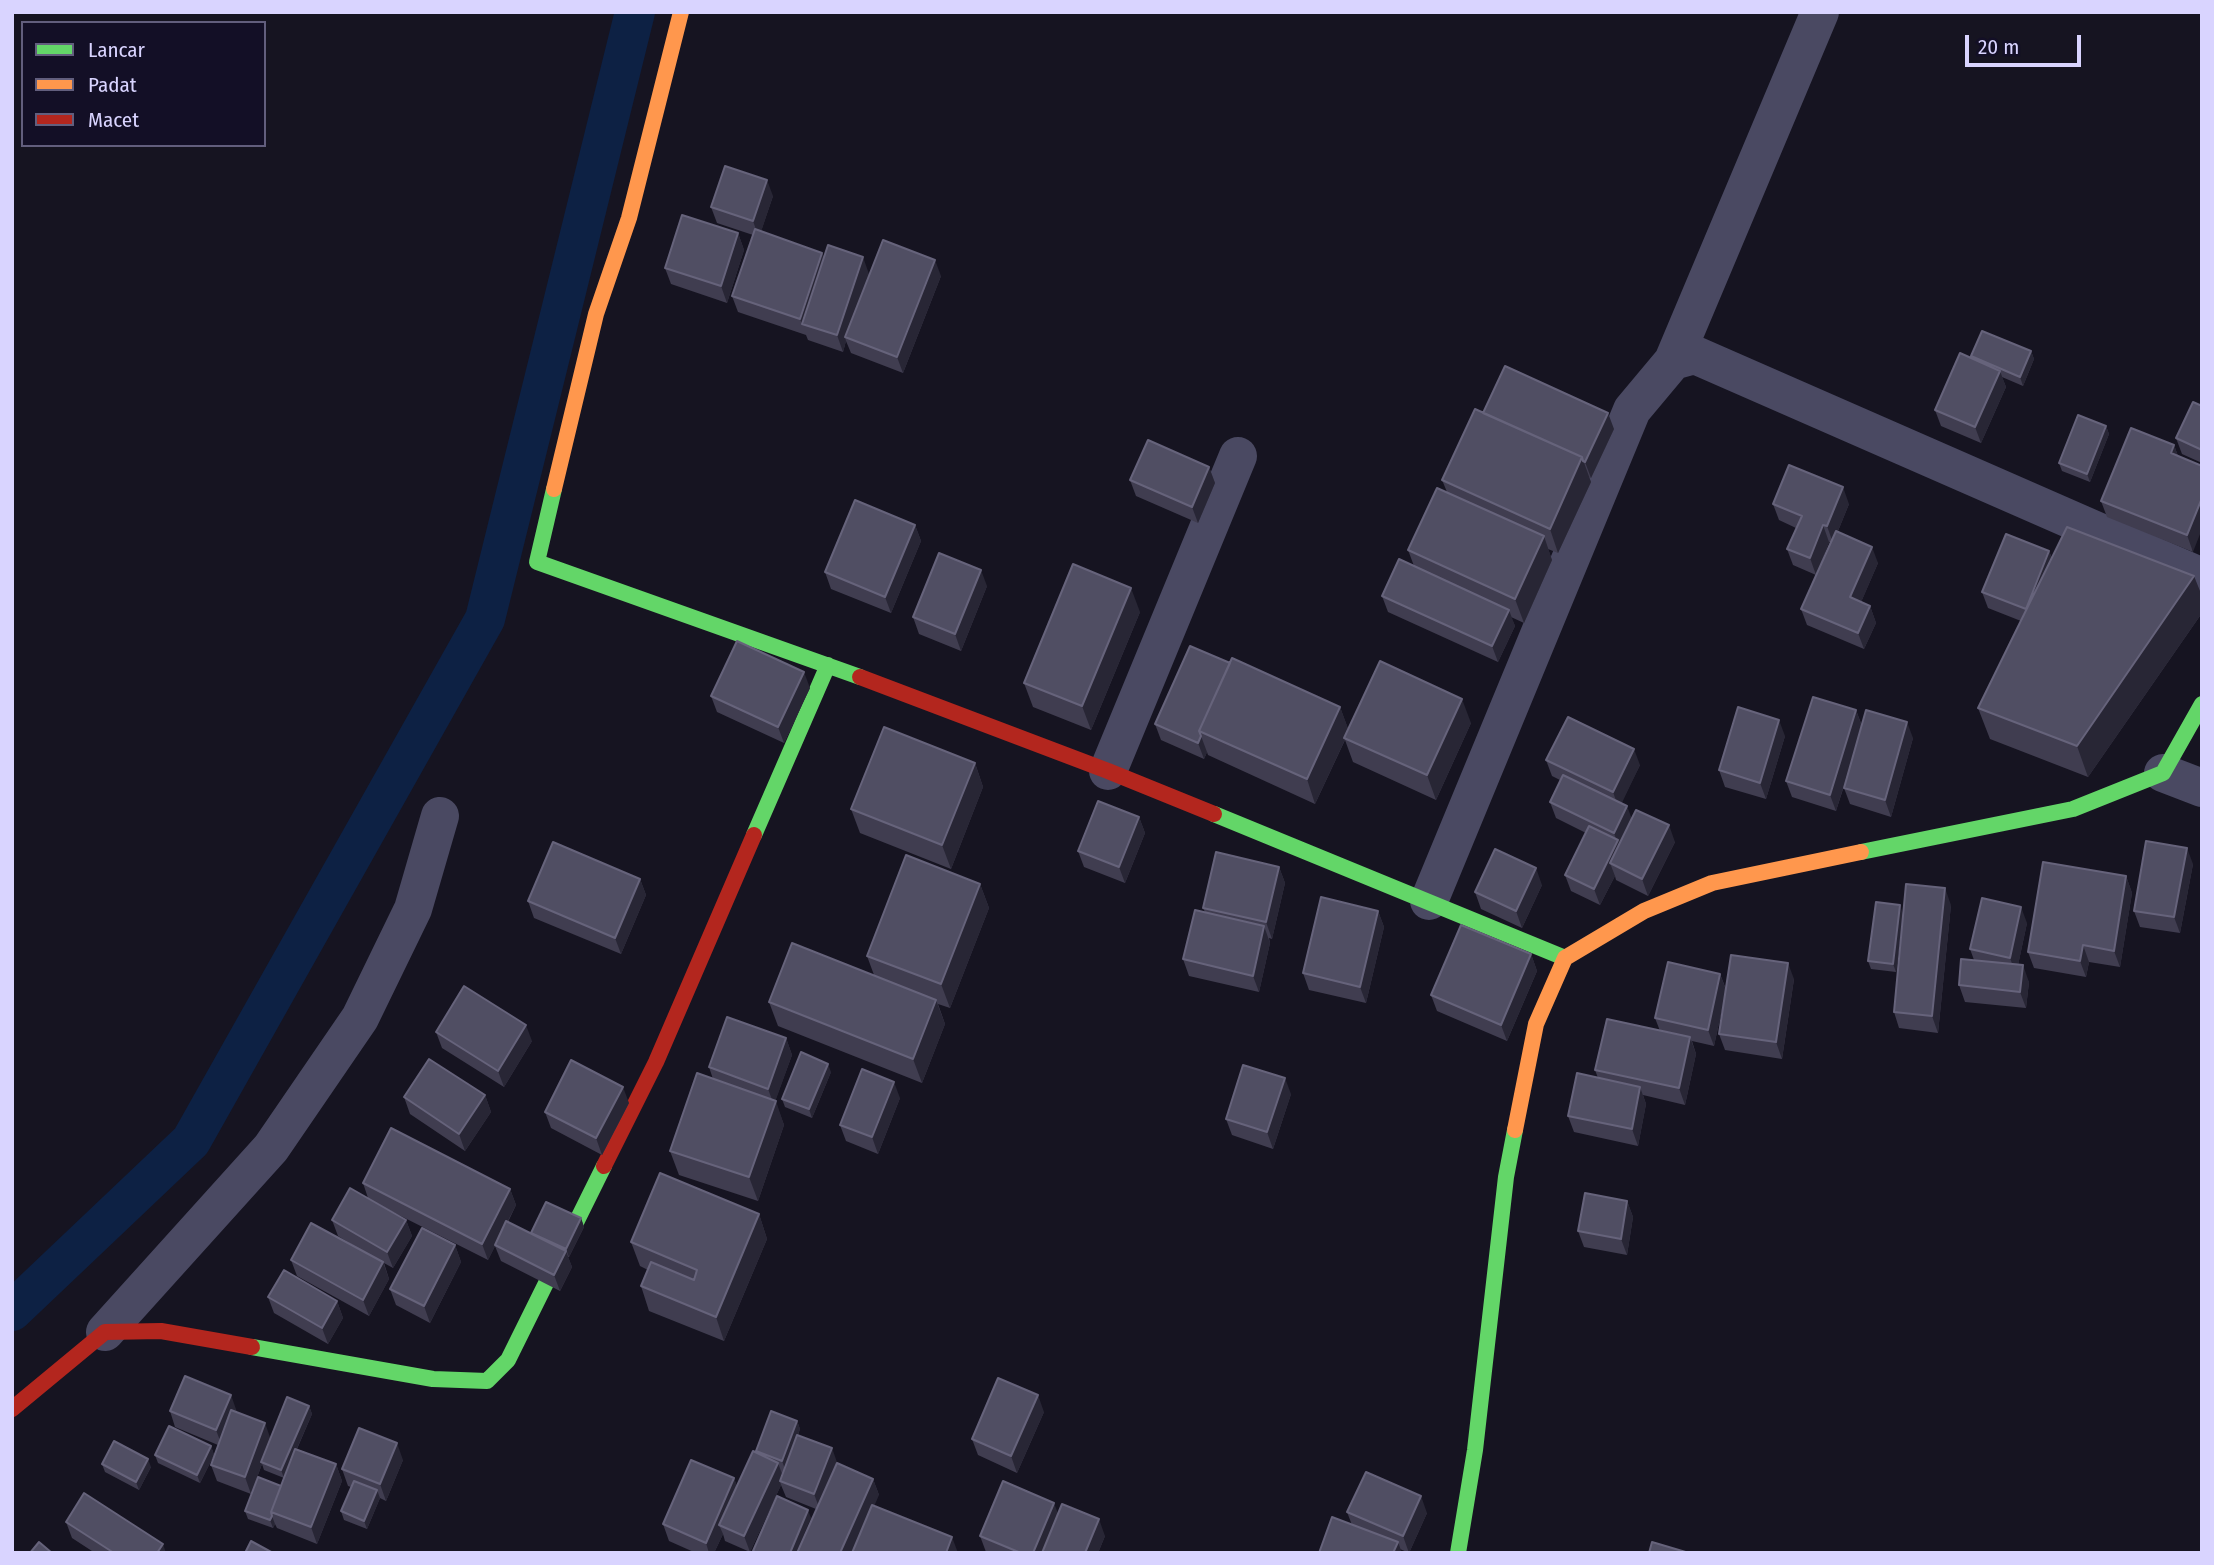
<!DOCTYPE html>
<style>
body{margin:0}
#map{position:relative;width:2214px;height:1565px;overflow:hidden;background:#161421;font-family:"Fira Sans Condensed",sans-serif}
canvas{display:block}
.frame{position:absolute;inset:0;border:14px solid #d9d4ff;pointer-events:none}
.legend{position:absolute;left:21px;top:21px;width:245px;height:126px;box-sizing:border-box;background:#130f26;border:2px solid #625e7d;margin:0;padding:9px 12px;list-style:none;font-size:21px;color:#d9d4ff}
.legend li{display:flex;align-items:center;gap:14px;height:35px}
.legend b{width:35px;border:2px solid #625e7d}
.scale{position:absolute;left:1965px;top:35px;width:116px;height:32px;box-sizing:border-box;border:4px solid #d9d4ff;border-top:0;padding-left:9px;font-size:21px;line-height:24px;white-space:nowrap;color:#d9d4ff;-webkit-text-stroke:5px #130f26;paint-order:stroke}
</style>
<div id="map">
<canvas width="2214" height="1565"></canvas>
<div class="frame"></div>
<ul class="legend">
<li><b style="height:9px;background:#63d668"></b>Lancar</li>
<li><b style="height:9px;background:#ff974d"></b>Padat</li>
<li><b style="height:9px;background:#b3261e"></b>Macet</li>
</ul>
<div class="scale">20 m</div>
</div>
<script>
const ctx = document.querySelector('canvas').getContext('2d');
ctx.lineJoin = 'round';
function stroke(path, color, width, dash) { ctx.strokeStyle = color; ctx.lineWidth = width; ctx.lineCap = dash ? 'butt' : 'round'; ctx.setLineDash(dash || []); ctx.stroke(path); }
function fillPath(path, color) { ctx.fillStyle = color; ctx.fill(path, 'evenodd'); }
stroke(new Path2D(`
 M12,1311L191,1141L485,619L635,12`), '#0d2144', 40);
stroke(new Path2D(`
 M1673,361L1820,12
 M1108,771L1238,456
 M2163,773L2202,788
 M1429,901L1632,410L1673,361L1695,355L2202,577
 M105,1332L271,1148L360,1018L413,909L440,816`), '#4a4962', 38);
stroke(new Path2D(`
 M554,489L537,562L860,677
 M1214,814L1565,958
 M754,835L828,665
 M1861,852L2073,809L2163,773L2202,704
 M252,1347L433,1379L487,1381L508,1360L604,1166
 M1458,1553L1475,1450L1506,1177L1515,1130`), '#63d668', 16);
stroke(new Path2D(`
 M554,489L596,314L629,218L681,12
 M1515,1130L1536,1024L1565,958L1644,911L1712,883L1861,852`), '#ff974d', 16);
stroke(new Path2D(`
 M860,677L1108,771L1214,814
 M604,1166L656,1062L754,835
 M12,1409L105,1332L161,1331L252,1347`), '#b3261e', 16);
fillPath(new Path2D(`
 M773,196L761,231L822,253L824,257L869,274L863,290L941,276L903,373L851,353L846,341L843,352L808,340L806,335L738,312L732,296L753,235L717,223L711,207Z
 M738,233L744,250L727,303L671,284L665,268Z
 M2031,351L2034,359L2023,386L2002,377L2006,387L1981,443L1941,426L1935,410L1972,358L1971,356Z
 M2202,406V463L2182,454L2176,438Z
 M1483,413L1614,429L1591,478L1589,477L1591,482L1558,553L1548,549L1552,560L1524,623L1511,617L1515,626L1498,662L1388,612L1382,596L1414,566L1408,550L1447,492L1442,480Z
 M2106,426L2109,434L2090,482L2062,471L2059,463Z
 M2174,445L2178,456L2193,552L2107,517L2101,501Z
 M1209,467L1215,483L1198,523L1136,496L1130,480Z
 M1773,504H1849L1838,531L1878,563L1861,602L1870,606L1876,623L1864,649L1807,625L1801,609L1831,542H1829L1816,575L1793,565L1787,549L1796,528L1779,520Z
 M915,525L921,541L891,613L831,589L825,572Z
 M2049,551L2052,558L2202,596V613L2088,777L1990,739L1978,708L2021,621L1988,608L1982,592Z
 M987,586L961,651L919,634L913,617Z
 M1140,612L1091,730L1033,707L1024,683Z
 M1230,663L1340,707L1348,729L1471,723L1436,800L1353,762L1345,740L1315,804L1208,755L1207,752L1204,759L1161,740L1155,724Z
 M810,688L784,743L717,712L711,696Z
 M1856,710L1862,726L1913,738L1891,817L1850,804L1844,788L1852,761L1836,811L1792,797L1786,781Z
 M1785,736L1766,799L1725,787L1719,770Z
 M1546,760L1640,765L1621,803L1632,819L1675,842L1648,896L1616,880L1615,876L1600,905L1571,891L1565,875L1586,833L1556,818L1550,802L1560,780L1552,776Z
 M975,763L983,787L951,869L860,833L851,809Z
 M1139,817L1145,833L1125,883L1084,867L1078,851Z
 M2193,864L2180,933L2140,927L2134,911Z
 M1279,867L1285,883L1272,939L1269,938L1270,943L1259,992L1189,976L1183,959L1205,912L1203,908Z
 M2126,876L2132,893L2120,967L2089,962L2086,977L2034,968L2028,952Z
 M640,879L646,895L621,954L534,918L528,901Z
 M980,884L989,908L950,1008L938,1004L945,1024L922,1083L778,1026L769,1002L874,975L867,956Z
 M1542,885L1522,928L1481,909L1475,892Z
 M1951,905L1938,1033L1899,1028L1894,1012Z
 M1378,911L1384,927L1366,1003L1309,990L1303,973Z
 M1903,914L1896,972L1871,969L1868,961Z
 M2027,923L2018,965L2029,982L2026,1008L1965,1002L1959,985L1974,960L1970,949Z
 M1531,954L1537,971L1507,1041L1437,1011L1431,995Z
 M1720,974L1726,989L1794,979L1782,1059L1725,1050L1719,1034L1724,1000L1714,1046L1692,1041L1696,1054L1685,1105L1643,1095L1646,1104L1638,1146L1574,1132L1568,1116L1598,1078L1595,1070L1660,1031L1655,1018Z
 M436,1032L532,1041L504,1087L442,1048Z
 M786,1038L792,1055L775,1101L784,1125L758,1201L679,1175L670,1151L713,1079L709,1067Z
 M831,1072L812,1118L785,1107L782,1099Z
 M1291,1094L1273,1149L1232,1135L1226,1119Z
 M485,1095L491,1112L465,1151L410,1114L404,1097Z
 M900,1098L878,1154L846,1141L840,1125Z
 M629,1103L602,1155L551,1128L545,1112Z
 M363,1183L510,1189L516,1205L508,1222L531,1234L581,1218L584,1227L569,1257H568L572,1267L560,1291L501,1261L495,1246L488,1260L379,1205L406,1220L412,1236L393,1268L384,1263L389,1279L369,1316L297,1276L291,1260L366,1253L338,1236L332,1220L368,1198Z
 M1627,1201L1633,1217L1627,1255L1584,1247L1578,1231Z
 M759,1214L767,1239L724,1341L649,1311L641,1286L648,1270L640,1266L631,1242Z
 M455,1245L461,1262L430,1323L396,1305L390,1289Z
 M268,1297L337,1301L343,1318L328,1344L274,1313Z
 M309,1406L312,1414L297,1449L336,1464L342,1481L317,1544L277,1528L275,1524L273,1528L248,1519L245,1511L281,1486L284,1478L264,1470L262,1464L251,1494L217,1481L211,1465L218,1445L175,1427L170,1411L237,1412L270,1438Z
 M1044,1412L1017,1473L978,1455L972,1439Z
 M797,1421L800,1429L798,1435L837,1463L873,1479L879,1495L816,1509L786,1497L781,1485L750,1552L725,1541L723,1534L714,1553H696L669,1541L663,1524L734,1478L737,1487L756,1453V1451Z
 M211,1446L214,1455L200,1483L158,1463L155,1455Z
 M403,1460L386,1501L380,1498L367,1529L344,1520L341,1511L351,1487L348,1486L342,1469Z
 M102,1464L151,1467L139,1490L105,1472Z
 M1347,1512L1427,1513L1409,1553L1400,1549L1402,1553L1352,1525Z
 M1058,1513L1105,1536L1098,1553L986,1552L980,1536Z
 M66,1522L157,1553H95L72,1538Z`), '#403d50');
fillPath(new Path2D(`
 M767,180L773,196L759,238L753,221Z
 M738,233L744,250L727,303L721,286Z
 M822,253L828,269L802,324L800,319Z
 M863,257L869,274L848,338L845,337L846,341L843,352L837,335Z
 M935,260L941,276L903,373L897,357Z
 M2031,351L2034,359L2023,386L2020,377Z
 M2000,371L2006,387L1981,443L1975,427Z
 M1608,413L1614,429L1591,478L1585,462Z
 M2106,426L2109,434L2090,482L2087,474Z
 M2174,445L2180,462L2171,453Z
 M1582,457L1591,482L1558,553L1550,529Z
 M1209,467L1215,483L1198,523L1192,507Z
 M1843,487L1849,504L1833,543L1827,526Z
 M2202,498V529L2193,552L2187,535Z
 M915,525L921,541L891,613L885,597Z
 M1823,525L1829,542L1816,575L1810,558Z
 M1544,536L1552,560L1524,623L1515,599Z
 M1872,547L1878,563L1856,614L1850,597Z
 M2049,551L2055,567L2026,609Z
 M981,570L987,586L961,651L955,634Z
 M2194,576L2202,596V613L2088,777L2077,746Z
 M1131,588L1140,612L1091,730L1082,706Z
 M1870,606L1876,623L1864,649L1858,633Z
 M1509,610L1515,626L1498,662L1492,646Z
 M804,672L810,688L784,743L778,727Z
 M1462,699L1471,723L1436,800L1427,775Z
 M1340,707L1349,731L1315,804L1307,779Z
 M1856,710L1862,727L1836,811L1830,795Z
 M1779,720L1785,736L1766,799L1760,783Z
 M1907,722L1913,738L1891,817L1885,800Z
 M1201,736L1207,752L1204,759L1198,743Z
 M1634,749L1640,765L1619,809L1613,792Z
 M975,763L983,787L951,869L942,845Z
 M1627,806L1633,822L1610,863L1615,876L1600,905L1594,889L1617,842L1614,833Z
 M1139,817L1145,833L1125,883L1119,867Z
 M1669,825L1675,842L1648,896L1642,879Z
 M2187,848L2193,864L2180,933L2174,917Z
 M1279,867L1285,883L1272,939L1266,922Z
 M1536,868L1542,885L1522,928L1516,911Z
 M2126,876L2132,893L2120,967L2114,951Z
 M640,879L646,895L621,954L615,938Z
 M980,884L989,908L950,1008L941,984Z
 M1945,888L1951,905L1938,1033L1932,1016Z
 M1900,905L1903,914L1896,972L1893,964Z
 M2021,907L2027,923L2016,975L2010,958Z
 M1378,911L1384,927L1366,1003L1360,987Z
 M1264,926L1270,943L1259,992L1253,976Z
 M2083,945L2089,962L2086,977L2080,961Z
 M1531,954L1537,971L1507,1041L1501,1025Z
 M1788,963L1794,979L1782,1059L1776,1042Z
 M2023,965L2029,982L2026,1008L2020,992Z
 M1720,974L1726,990L1714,1046L1708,1030Z
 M936,1000L945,1024L922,1083L913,1059Z
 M526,1025L532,1041L504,1087L498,1071Z
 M1690,1037L1696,1054L1685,1105L1679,1088Z
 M786,1038L792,1055L774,1105L768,1089Z
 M828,1064L831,1072L812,1118L809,1109Z
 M1285,1078L1291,1094L1273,1149L1267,1132Z
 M894,1082L900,1098L878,1154L872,1137Z
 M623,1087L629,1103L602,1155L596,1138Z
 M1640,1087L1646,1104L1638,1146L1632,1129Z
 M485,1095L491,1112L465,1151L459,1134Z
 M776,1101L784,1125L758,1201L749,1177Z
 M510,1189L516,1205L488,1260L482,1244Z
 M1627,1201L1633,1217L1627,1255L1621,1239Z
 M759,1214L767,1239L724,1341L716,1317Z
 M581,1218L584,1227L569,1257L566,1249Z
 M406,1220L412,1236L393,1268L387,1252Z
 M455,1245L461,1262L430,1323L424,1306Z
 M566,1251L572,1267L560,1291L554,1275Z
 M383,1262L389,1279L369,1316L363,1300Z
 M337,1301L343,1318L328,1344L322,1328Z
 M231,1395L237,1412L222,1446L216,1430Z
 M1038,1395L1044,1412L1017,1473L1011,1456Z
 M309,1406L312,1414L284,1478L281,1470Z
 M797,1421L800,1429L785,1469L782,1461Z
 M265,1423L271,1440L261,1462L262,1464L251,1494L245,1477Z
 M397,1443L403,1460L386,1501L380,1484Z
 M211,1446L214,1455L200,1483L197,1475Z
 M832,1448L838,1465L820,1510L814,1494Z
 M148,1459L151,1467L139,1490L136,1482Z
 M778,1463L784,1479L780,1481L781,1485L750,1552L744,1536Z
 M336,1464L342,1481L317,1544L311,1527Z
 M734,1478L740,1495L719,1525L723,1534L714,1553H709L706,1543Z
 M873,1479L879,1495L854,1553H840Z
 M377,1490L380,1498L367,1529L364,1521Z
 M1421,1496L1427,1513L1409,1553L1403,1536Z
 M1054,1503L1060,1519L1046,1553H1033Z
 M808,1510L811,1518L796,1553H790Z
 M272,1516L275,1524L273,1528L270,1520Z
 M1099,1519L1105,1536L1098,1553H1085Z
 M952,1537L958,1553H946Z
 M1398,1542L1402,1553H1393Z
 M163,1544L166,1553H157Z`), '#282635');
const building = new Path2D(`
 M725,166L767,180L753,221L711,207Z
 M682,215L738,233L721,286L665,268Z
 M755,229L822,253L800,319L732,296Z
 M883,240L935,260L897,357L845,337Z
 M828,245L863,257L837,335L802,324Z
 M1982,331L2031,351L2020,377L1971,356Z
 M1960,353L2000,371L1975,427L1935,410Z
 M1505,366L1608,413L1585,462L1583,461L1582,457L1483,413Z
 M2193,402L2202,406V450L2176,438Z
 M1475,409L1582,457L1550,529L1442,480Z
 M2078,415L2106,426L2087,474L2059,463Z
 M2131,428L2174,445L2171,453L2202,466V498L2187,535L2101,501Z
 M1148,440L1209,467L1192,507L1130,480Z
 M1789,465L1843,487L1827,526L1823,525L1810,558L1787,549L1802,516L1773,504Z
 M1437,488L1544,536L1515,599L1408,550Z
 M855,500L915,525L885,597L825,572Z
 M2067,527L2194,576L2077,746L1978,708Z
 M1836,531L1872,547L1850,597L1870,606L1858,633L1801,609Z
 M2006,534L2049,551L2026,609L1982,592Z
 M939,553L981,570L955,634L913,617Z
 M1399,559L1509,610L1492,646L1382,596Z
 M1073,564L1131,588L1082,706L1024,683Z
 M737,641L804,672L778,727L711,696Z
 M1190,646L1230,663L1199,731L1201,736L1198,743L1155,724Z
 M1232,658L1340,707L1307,779L1199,731Z
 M1380,661L1462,699L1427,775L1344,738Z
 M1813,697L1856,710L1830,795L1786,781Z
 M1738,707L1779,720L1760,783L1719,770Z
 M1866,710L1907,722L1885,800L1844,788Z
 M1568,717L1634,749L1613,792L1546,760Z
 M884,727L975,763L942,845L851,809Z
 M1563,775L1627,806L1614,833L1550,802Z
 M1098,801L1139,817L1119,867L1078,851Z
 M1636,810L1669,825L1642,879L1610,863Z
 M1589,826L1618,840L1594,889L1565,875Z
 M2146,841L2187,848L2174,917L2134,911Z
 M553,842L640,879L615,938L528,901Z
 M1495,849L1536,868L1516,911L1475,892Z
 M1216,852L1279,867L1266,922L1203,908Z
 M906,855L980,884L941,984L867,956Z
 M2043,862L2126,876L2114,951L2083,945L2080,961L2028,952Z
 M1906,884L1945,888L1932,1016L1894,1012Z
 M1321,897L1378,911L1360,987L1303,973Z
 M1982,898L2021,907L2010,958L1970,949Z
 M1876,902L1900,905L1893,964L1868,961Z
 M1195,910L1264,926L1253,976L1183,959Z
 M1461,925L1531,954L1501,1025L1431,995Z
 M792,943L936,1000L913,1059L769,1002Z
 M1731,955L1788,963L1776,1042L1719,1034Z
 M1961,959L2023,965L2020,992L1959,985Z
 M1668,962L1720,974L1708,1030L1655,1018Z
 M464,986L526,1025L498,1071L436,1032Z
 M727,1017L786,1038L768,1089L709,1067Z
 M1607,1019L1690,1037L1679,1088L1595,1070Z
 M801,1052L828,1064L809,1109L782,1099Z
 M429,1059L485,1095L459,1134L404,1097Z
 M571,1060L623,1087L596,1138L545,1112Z
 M1243,1065L1285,1078L1267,1132L1226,1119Z
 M862,1069L894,1082L872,1137L840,1125Z
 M697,1073L776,1101L749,1177L670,1151Z
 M1577,1073L1640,1087L1632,1129L1568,1116Z
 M391,1128L510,1189L482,1244L363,1183Z
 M660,1173L759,1214L716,1317L641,1286L651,1262L694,1280L697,1270L631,1242Z
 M350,1188L406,1220L387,1252L332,1220Z
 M1585,1193L1627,1201L1621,1239L1578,1231Z
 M546,1202L581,1218L566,1249L531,1233Z
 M506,1221L566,1251L554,1275L495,1245Z
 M311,1223L383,1262L363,1300L291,1260Z
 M422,1228L455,1245L424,1306L390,1289Z
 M284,1270L337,1301L322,1328L268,1297Z
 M185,1376L231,1395L216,1430L170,1411Z
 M998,1378L1038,1395L1011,1456L972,1439Z
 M287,1397L309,1406L281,1470L261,1462Z
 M231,1410L265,1423L245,1477L211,1465Z
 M771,1411L797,1421L782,1461L756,1451Z
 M169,1426L211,1446L197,1475L155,1455Z
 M359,1428L397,1443L380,1484L342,1469Z
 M797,1435L832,1448L814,1494L780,1481Z
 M114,1441L148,1459L136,1482L102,1464Z
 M295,1449L336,1464L311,1527L271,1512Z
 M753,1451L778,1463L744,1536L719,1525Z
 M691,1460L734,1478L706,1543L663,1524Z
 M837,1463L873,1479L840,1553H797Z
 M1366,1472L1421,1496L1403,1536L1347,1512Z
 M258,1477L281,1486L271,1512L272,1516L270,1520L245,1511Z
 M354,1481L377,1490L364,1521L341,1511Z
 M1003,1481L1054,1503L1033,1553H1021L980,1536Z
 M84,1493L163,1544L157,1553H114L66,1522Z
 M777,1496L808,1510L790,1553H757L753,1551Z
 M1062,1504L1099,1519L1085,1553H1042Z
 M872,1505L952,1537L946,1553H852Z
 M1332,1517L1398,1542L1393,1553H1319Z
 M251,1541L273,1553H245Z
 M39,1542L52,1553H30Z
 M1652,1542L1689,1553H1649Z`);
fillPath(building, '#504e63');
stroke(building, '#66637b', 2);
</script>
